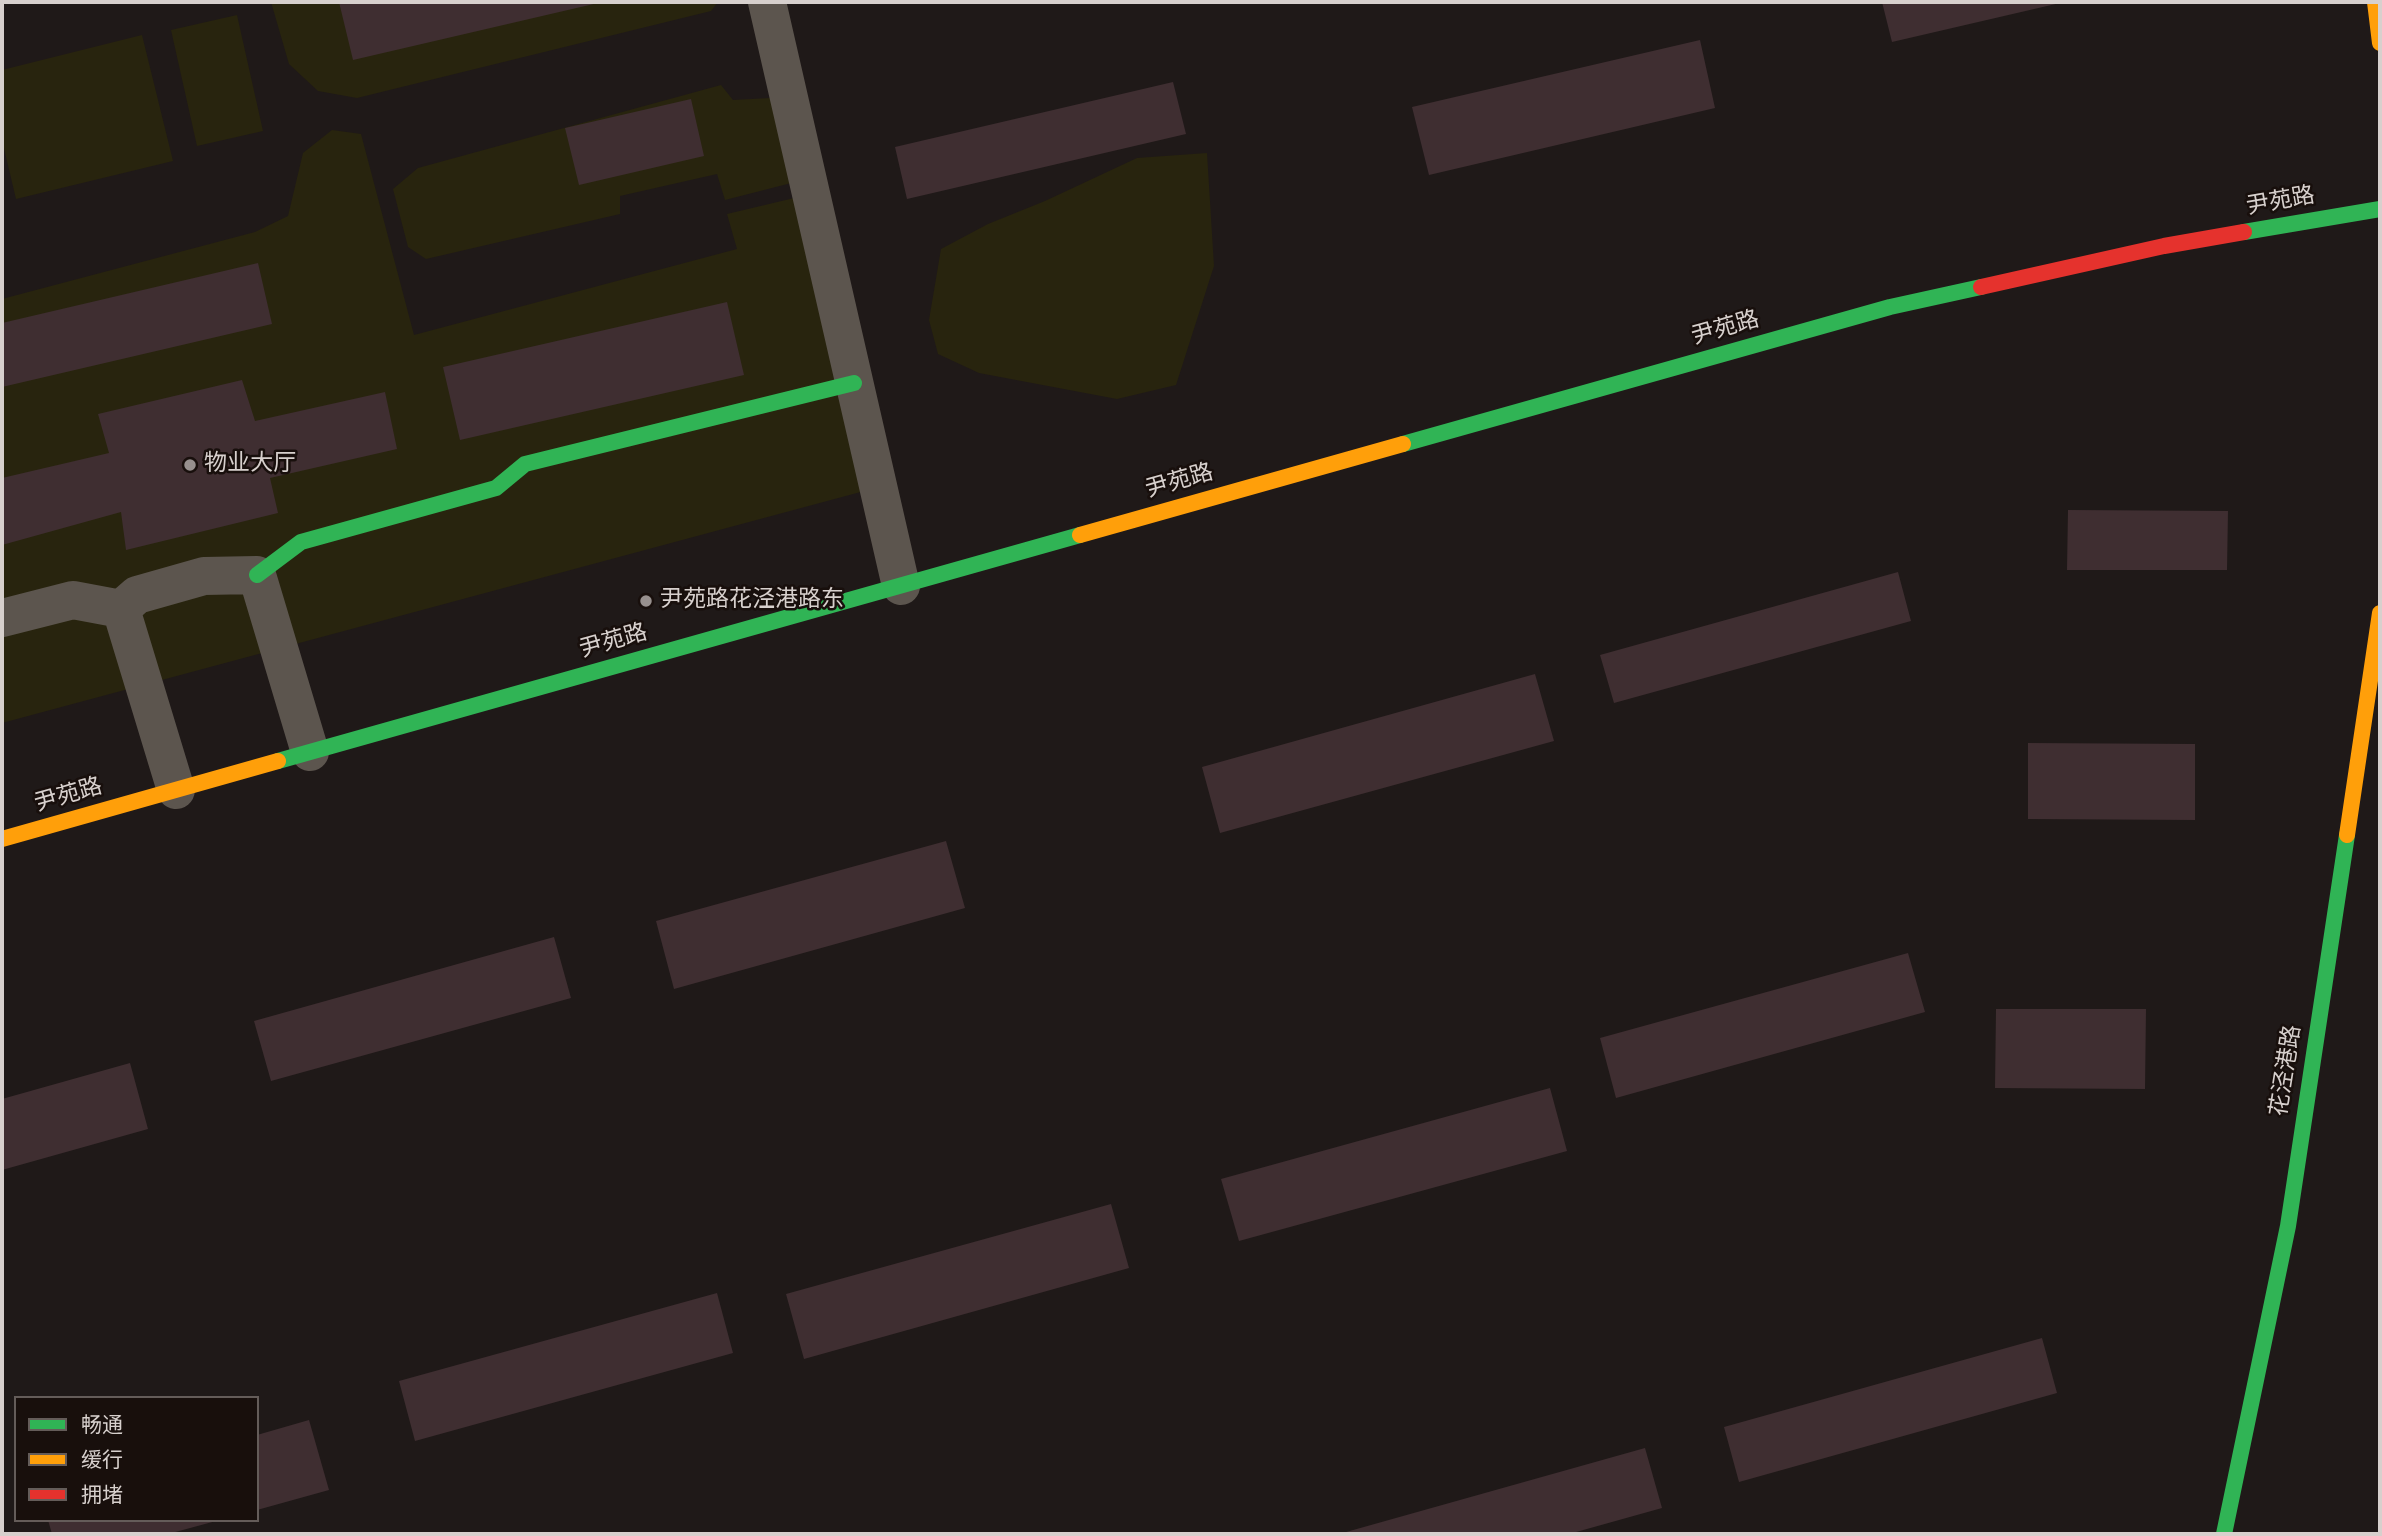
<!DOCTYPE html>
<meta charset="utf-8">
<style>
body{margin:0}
#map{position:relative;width:2382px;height:1536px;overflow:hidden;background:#1f1918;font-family:Spectral,"Noto Sans SC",serif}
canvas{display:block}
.frame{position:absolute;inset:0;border:4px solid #d7d0cd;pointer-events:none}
.legend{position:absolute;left:14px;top:1396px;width:245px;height:126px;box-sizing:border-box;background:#180f0c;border:2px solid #645c59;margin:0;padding:9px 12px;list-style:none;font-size:21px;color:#d7d0cd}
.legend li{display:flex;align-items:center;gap:14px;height:35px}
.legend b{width:35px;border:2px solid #645c59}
</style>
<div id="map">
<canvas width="2382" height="1536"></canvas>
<div class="frame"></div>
<ul class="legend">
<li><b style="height:9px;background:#30b455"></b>畅通</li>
<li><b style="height:9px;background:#ff9f0a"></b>缓行</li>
<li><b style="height:9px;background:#e5322d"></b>拥堵</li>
</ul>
</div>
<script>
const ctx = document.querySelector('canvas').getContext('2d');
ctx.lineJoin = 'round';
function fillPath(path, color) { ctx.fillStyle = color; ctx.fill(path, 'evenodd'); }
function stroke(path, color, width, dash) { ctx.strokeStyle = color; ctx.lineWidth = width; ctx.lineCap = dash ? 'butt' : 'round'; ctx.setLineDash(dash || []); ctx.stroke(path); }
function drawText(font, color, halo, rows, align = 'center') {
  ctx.font = font + ' Spectral,"Noto Sans SC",serif'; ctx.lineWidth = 5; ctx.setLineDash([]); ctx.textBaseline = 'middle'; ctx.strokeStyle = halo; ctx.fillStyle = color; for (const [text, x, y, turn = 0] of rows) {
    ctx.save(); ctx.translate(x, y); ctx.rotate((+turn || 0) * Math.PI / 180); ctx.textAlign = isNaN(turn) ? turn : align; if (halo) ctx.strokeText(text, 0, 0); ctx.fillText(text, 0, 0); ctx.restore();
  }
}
fillPath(new Path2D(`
 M271,2H718L711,11L357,98L318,91L289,64Z
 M237,15L263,131L197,146L171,30Z
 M142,35L173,161L16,199L2,140V70Z
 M721,85L733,100L789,97L807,179L725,200L717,174L620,196V214L426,259L408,247L393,189L418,168Z
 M332,130L361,134L414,335L737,249L727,214L811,194L868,490L2,723V299L255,232L288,216L303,153Z
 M1207,153L1214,266L1176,385L1117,399L979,373L938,354L929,320L941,249L988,224L1045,201L1137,158Z`), '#28240e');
fillPath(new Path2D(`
 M339,2H598V3L353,60Z
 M1882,2H2059L2060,3L1892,42Z
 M1700,40L1715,108L1429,175L1412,107Z
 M1173,82L1186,134L907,199L895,147Z
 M691,99L704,156L579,185L565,128Z
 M258,263L272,324L2,387V323Z
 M727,302L744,375L460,440L443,367Z
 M242,380L255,421L385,392L397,449L270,478L278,513L126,550L121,512L2,545V478L109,453L98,414Z
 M2068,510L2228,511L2227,570H2067Z
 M1898,572L1911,621L1614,703L1600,655Z
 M1535,674L1554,741L1220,833L1202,767Z
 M2028,743L2195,744V820L2028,819Z
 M946,841L965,908L674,989L656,921Z
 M554,937L571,998L271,1081L254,1021Z
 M1908,953L1925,1012L1616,1098L1600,1038Z
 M1996,1009H2146L2145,1089L1995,1088Z
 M130,1063L148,1129L2,1170V1099Z
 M1550,1088L1567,1151L1239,1241L1221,1179Z
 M1111,1204L1129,1268L804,1359L786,1294Z
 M717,1293L733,1353L415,1441L399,1381Z
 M2042,1338L2057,1393L1739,1482L1724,1427Z
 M309,1420L329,1490L257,1510V1435Z
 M1645,1448L1662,1508L1569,1534H1339Z
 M48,1520H216V1521L168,1534H52Z`), '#3f2e31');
stroke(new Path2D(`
 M767,2L901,586
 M2,618L73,600L121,609
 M176,790L121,609L137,595L204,576L257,575L310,752`), '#5c554e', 38);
stroke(new Path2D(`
 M2244,232L2380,209
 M1403,444L1890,307L1981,287
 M257,575L301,542L496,488L525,464L854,383
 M278,761L1080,535
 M2224,1534L2288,1226L2347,835`), '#30b455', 16);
stroke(new Path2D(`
 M2375,2L2380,43
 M1080,535L1403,444
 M2347,835L2380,613
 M2,839L278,761`), '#ff9f0a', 16);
stroke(new Path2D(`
 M1981,287L2164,246L2244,232`), '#e5322d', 16);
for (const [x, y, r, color] of [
 [190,465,7,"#97908e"],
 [646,601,7,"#97908e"]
]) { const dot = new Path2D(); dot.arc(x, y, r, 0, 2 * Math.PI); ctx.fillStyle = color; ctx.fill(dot); stroke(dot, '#180f0c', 2.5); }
drawText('23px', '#d7d0cd', '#180f0c', [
 ["尹苑路",2281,203,-10],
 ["尹苑路",1726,330,-16],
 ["尹苑路",1180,483,-16],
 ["尹苑路",614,643,-16],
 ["尹苑路",69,797,-16],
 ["花泾港路",2288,1071,-81]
]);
drawText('23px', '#d7d0cd', '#180f0c', [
 ["物业大厅",204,465],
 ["尹苑路花泾港路东",660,601]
], 'left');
</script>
